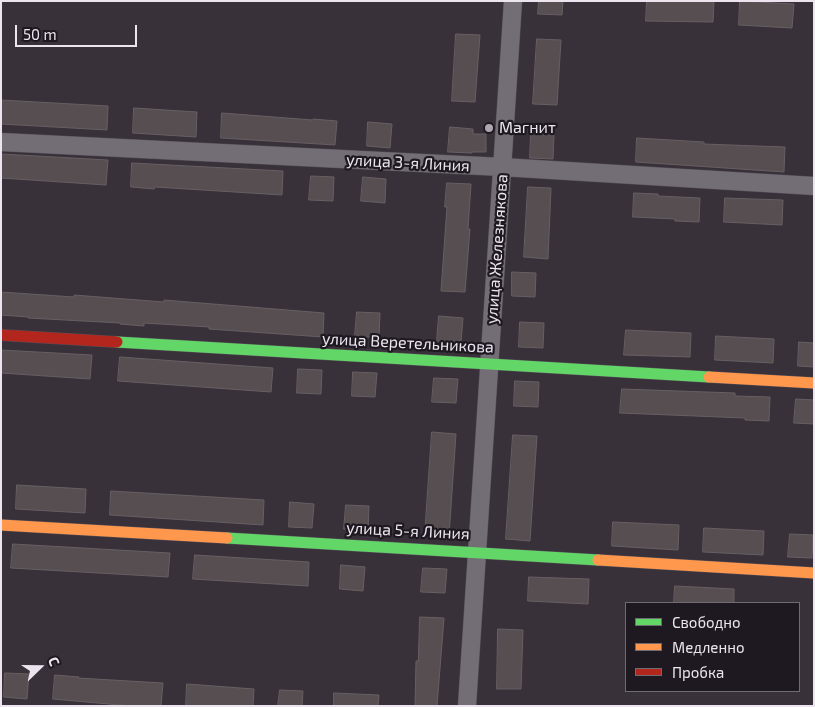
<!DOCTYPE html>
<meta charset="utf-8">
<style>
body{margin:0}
#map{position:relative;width:815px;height:707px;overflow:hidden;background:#38313a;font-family:"Exo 2",sans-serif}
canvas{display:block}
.frame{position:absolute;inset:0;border:2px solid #ece4ef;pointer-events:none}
.legend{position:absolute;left:625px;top:602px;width:175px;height:90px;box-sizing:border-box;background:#1e1820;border:1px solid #706a73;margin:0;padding:6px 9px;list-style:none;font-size:15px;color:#ece4ef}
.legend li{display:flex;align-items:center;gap:10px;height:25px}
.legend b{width:25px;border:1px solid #706a73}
.north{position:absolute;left:15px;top:642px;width:50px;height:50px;-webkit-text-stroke:4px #1e1820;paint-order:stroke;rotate:68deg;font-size:14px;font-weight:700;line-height:20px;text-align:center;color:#ece4ef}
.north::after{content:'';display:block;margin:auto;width:18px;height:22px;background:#ece4ef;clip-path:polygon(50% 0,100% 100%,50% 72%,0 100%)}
.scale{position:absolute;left:15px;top:25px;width:122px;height:22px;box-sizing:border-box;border:2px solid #ece4ef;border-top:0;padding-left:6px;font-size:15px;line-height:18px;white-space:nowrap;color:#ece4ef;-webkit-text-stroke:4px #1e1820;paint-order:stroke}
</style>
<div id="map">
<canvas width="815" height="707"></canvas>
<div class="frame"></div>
<ul class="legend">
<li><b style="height:6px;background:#63d668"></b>Свободно</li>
<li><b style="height:6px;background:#ff974d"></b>Медленно</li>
<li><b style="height:6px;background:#b3261e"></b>Пробка</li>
</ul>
<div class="north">С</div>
<div class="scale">50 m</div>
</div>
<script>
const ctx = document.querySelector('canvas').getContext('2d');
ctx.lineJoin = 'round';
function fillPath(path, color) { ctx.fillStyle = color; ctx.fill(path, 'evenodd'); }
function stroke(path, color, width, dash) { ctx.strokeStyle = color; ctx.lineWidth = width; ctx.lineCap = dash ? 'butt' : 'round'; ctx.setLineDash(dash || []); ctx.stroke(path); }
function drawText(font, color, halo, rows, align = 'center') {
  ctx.font = font + ' "Exo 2",sans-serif'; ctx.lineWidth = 4.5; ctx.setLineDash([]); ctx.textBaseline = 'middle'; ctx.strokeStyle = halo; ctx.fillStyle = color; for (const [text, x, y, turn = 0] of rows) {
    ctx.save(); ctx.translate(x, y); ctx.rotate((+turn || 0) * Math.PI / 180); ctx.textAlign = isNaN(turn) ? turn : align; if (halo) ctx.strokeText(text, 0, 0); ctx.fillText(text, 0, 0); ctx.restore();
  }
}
const building = new Path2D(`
 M539,1H563L562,15L538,14Z
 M647,1H714L713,22L646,21Z
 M740,1L794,4L792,28L739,25Z
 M456,34L480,35L475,102L452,101Z
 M537,39L561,40L557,105L533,104Z
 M1,100L108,106L107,130L1,124Z
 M134,108L197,112L196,137L133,133Z
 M222,113L313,120V119L337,121L335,145L221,138Z
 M368,122L392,124L390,148L367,146Z
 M450,127L473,129V134H486V152H472V153L448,152Z
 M531,134L554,135L553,159L530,158Z
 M637,138L704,142V144L785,147L784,172L636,162Z
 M1,154L108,160L106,185L1,178Z
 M132,163L283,171L282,195L155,187L154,189L131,187Z
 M311,176L334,177L333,201L309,200Z
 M363,177L386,179L385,203L361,201Z
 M447,183L471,184L468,229H470L465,292L441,291L447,207H445Z
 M528,187L551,188L548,259L524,257Z
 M634,193L658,194V196L700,198L699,222L675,221V219L633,217Z
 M725,198L783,200L782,225L724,222Z
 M512,272L536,273L535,297L512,296Z
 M1,292L74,297V295L164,302V300L324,313L323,337L209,329V327L144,323V326L120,324V323L28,318V317L1,315Z
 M357,312L380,313L379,338L355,336Z
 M439,316L463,318L461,342L437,341Z
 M520,322L544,323L543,348L519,347Z
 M626,330L691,333L690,357L624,355Z
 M716,336L774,339L773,363L715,360Z
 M799,342L814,343V367L798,366Z
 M1,350L92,355L90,379L1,373Z
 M120,357L273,368L271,392L118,381Z
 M298,369L322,370L321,394L297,393Z
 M353,372L377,373L375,397L352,396Z
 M434,378L458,379L456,403L432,402Z
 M515,381L539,382L538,407L514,406Z
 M622,389L735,393V396L770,397L769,421L745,420V418L620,413Z
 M796,399L814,400V424L794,423Z
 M432,432L456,434L449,536L425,535Z
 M513,435L537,436L530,541L506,539Z
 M17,485L86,489L85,513L16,509Z
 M111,491L264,500L263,525L110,515Z
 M290,502L314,504L312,528L289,527Z
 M346,505L369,506L368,530L344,529Z
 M613,522L679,525L678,550L612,546Z
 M704,528L764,531L763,555L703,552Z
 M790,534L813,535L812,558L788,557Z
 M13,544L170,553L168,577L11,568Z
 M195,555L309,562L308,586L193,579Z
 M341,565L365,567L363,591L340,589Z
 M423,568L447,569L445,593L421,592Z
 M529,577L589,579L588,604L528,601Z
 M675,586L734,589V603H674Z
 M420,617L444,618L437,706H415L416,661H418Z
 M498,629L523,630L521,689H497Z
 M5,673L29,674L27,699L4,697Z
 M55,675L79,677L78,678L163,683L161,706H131L53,699Z
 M187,684L254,689L253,706H186Z
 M280,690L303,691L302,706H278Z
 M334,693L379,695L378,706H334Z`);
fillPath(building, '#574e52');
stroke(building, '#675f62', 1);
const street = new Path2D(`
 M1,142L502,167L814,186
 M467,706L513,1`);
const fast = new Path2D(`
 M117,342L709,377
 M227,538L598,560`);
const slow = new Path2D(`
 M709,377L814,383
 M1,525L227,538
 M598,560L814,573`);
const jam = new Path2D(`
 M1,335L117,342`);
stroke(street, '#554e57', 19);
stroke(fast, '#554e57', 12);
stroke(slow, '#554e57', 12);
stroke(jam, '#554e57', 12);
stroke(street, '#736d75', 18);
stroke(fast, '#63d668', 11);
stroke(slow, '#ff974d', 11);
stroke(jam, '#b3261e', 11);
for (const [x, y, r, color] of [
 [489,128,5,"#ada5b0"]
]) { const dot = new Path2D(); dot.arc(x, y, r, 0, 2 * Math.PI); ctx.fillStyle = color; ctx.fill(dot); stroke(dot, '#1e1820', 2); }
drawText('16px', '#ece4ef', '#1e1820', [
 ["Магнит",499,128]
], 'left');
drawText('16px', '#ece4ef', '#1e1820', [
 ["улица 3-я Линия",408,163,3],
 ["улица Железнякова",497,249,-86],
 ["улица Веретельникова",408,343,3],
 ["улица 5-я Линия",408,531,3]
]);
</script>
